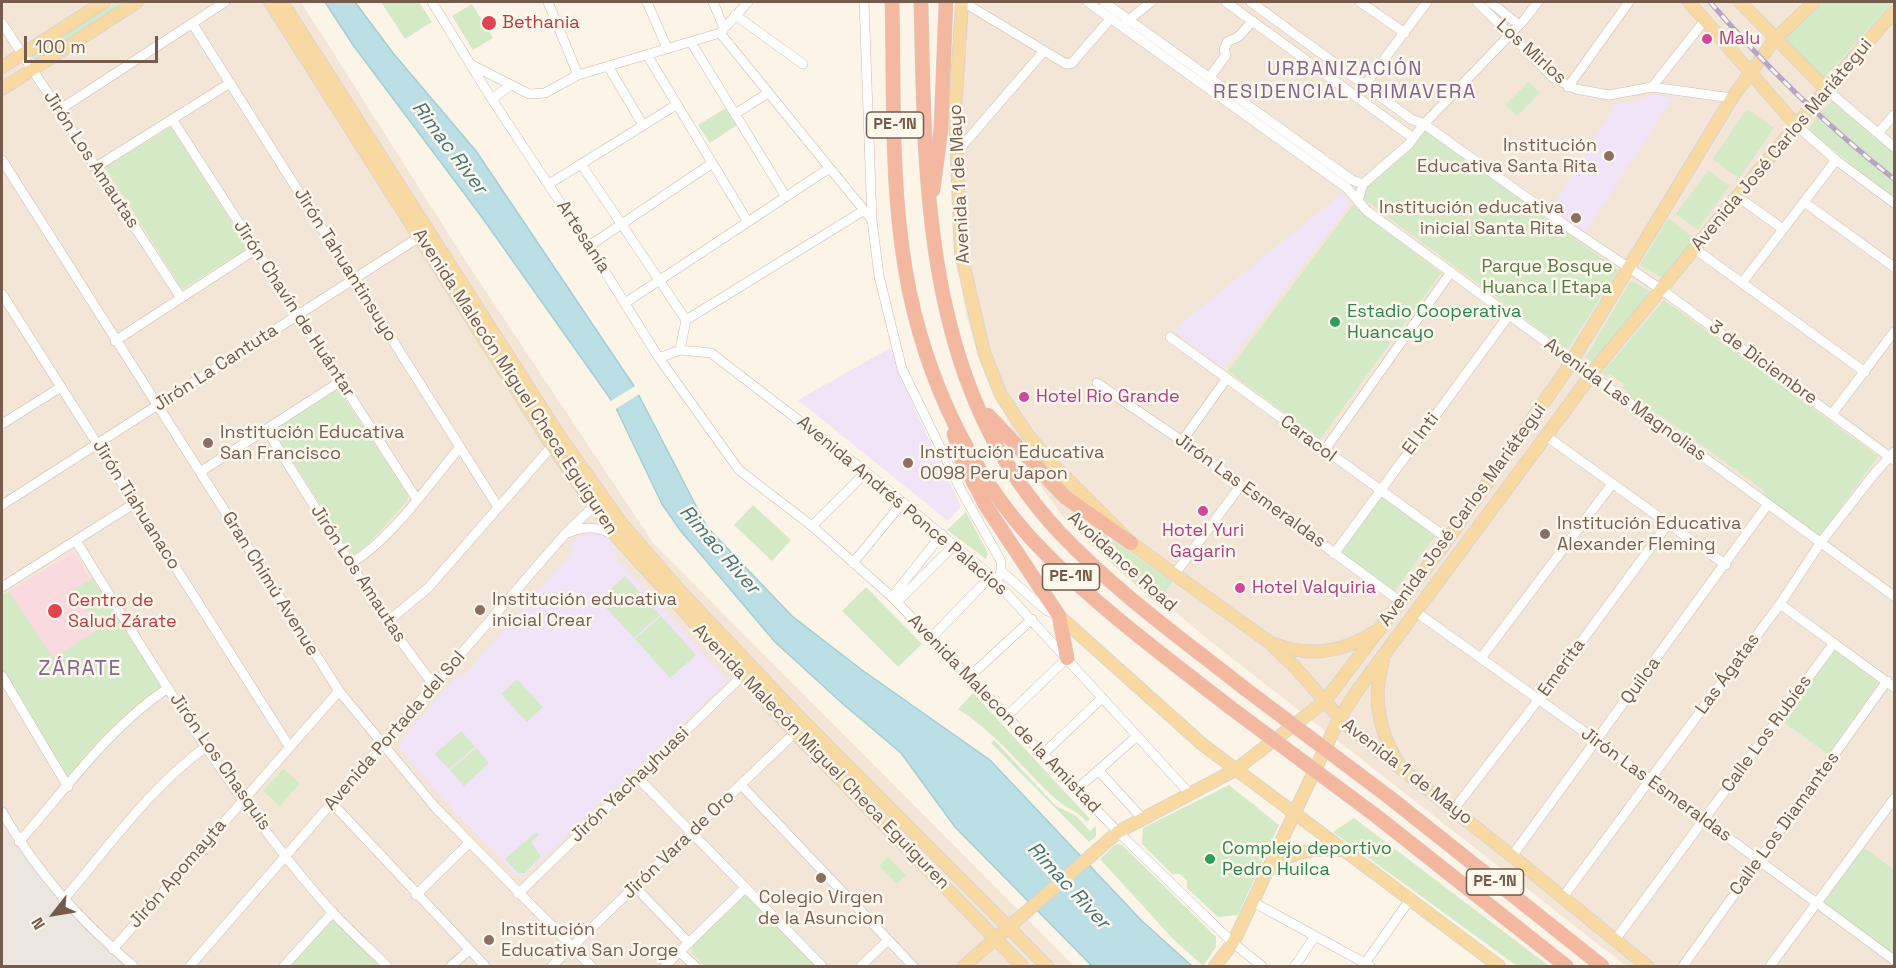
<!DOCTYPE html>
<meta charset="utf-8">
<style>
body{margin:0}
#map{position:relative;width:1896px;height:968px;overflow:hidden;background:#fcf4e7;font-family:"Space Grotesk",sans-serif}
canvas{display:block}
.frame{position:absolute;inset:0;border:3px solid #755b4c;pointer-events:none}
.north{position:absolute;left:24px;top:884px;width:60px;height:60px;-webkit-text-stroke:4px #fef8ed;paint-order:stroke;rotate:239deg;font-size:16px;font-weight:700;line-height:24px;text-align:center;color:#755b4c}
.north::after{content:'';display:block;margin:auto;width:21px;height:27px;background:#755b4c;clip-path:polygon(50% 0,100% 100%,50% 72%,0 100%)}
.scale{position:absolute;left:24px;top:36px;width:134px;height:27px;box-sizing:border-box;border:3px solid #755b4c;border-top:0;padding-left:8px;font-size:18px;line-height:21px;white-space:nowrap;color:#755b4c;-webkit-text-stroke:4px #fef8ed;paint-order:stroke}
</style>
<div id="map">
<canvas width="1896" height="968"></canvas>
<div class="frame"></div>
<div class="north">N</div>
<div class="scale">100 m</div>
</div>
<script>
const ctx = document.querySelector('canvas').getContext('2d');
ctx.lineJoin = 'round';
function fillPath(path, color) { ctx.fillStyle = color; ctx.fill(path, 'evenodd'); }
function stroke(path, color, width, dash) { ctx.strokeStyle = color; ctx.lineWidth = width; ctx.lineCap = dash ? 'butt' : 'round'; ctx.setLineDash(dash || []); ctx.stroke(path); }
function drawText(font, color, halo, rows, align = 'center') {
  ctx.font = font + ' "Space Grotesk",sans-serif'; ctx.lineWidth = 5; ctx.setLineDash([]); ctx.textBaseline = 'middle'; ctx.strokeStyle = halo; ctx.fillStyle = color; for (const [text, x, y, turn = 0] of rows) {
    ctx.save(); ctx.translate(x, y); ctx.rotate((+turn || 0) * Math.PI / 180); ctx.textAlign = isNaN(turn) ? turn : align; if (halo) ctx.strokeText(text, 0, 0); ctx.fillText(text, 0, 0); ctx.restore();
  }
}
fillPath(new Path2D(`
 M2,2H301L465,260L654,544L1074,966H2Z
 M958,2H1894V966H1626L1210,641L1063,517L1038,482L984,372L966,315L954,237L950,125L955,13Z`), '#f3e6d6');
fillPath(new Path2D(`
 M2,810L60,895L136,966H2Z`), '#ece6e0');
fillPath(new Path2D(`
 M1655,94L1672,99L1585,233L1550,210L1617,101L1631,102Z
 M1342,193L1350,204L1224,369L1173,330Z
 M890,348L919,419L961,506L948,521L798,400Z
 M587,532L604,534L616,544L614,555L728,680L525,875H516L440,796L399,748L401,739L457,676L464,675L572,552L570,543Z`), '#f1e4f8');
fillPath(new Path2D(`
 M71,554L75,555L90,579L74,590L99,629L53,658L9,592Z`), '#f9dade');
fillPath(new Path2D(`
 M116,2H126L35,60L31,56Z
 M381,2H419L432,22L405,39Z
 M1824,2H1893L1823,79L1783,40Z
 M472,4L493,38L473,50L452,16Z
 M1528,82L1540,93L1517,116L1505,105Z
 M1832,101L1894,152V175L1819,115Z
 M726,108L737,125L710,143L698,125Z
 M1747,109L1774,128L1739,178L1713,159Z
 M1817,117L1894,182V198L1808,130Z
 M171,127L248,248L182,289L105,167Z
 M1425,130L1618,270L1567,350L1364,199V188Z
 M1708,170L1729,186L1698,230L1676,214Z
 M1353,205L1441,273L1320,439L1228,371Z
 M1668,218L1695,239L1662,278L1640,265Z
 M1630,282H1635L1650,292L1593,363L1586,357Z
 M1664,300L1878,456L1820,536L1764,495L1762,489L1659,414L1653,415L1636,402L1623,388L1624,384L1610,374L1608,377L1602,373Z
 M338,388L408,495L407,501L369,543L353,556L273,430Z
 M1379,493L1436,535L1394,592L1338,552Z
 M753,505L791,540L772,561L734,525Z
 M966,512L988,553L986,559L947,530Z
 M1096,530L1173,581L1157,604L1088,542Z
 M625,576L660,615L634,638L599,600Z
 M92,578L162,687L130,712L68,781L2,669V595L9,592L53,658L99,629L74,590Z
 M866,587L922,644L898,667L842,611Z
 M661,616L696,655L670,678L635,639Z
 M1835,648L1880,681L1828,754L1783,722Z
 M517,679L543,707L527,722L501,694Z
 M973,693L1090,819L1087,822C1078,811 1067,809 1057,800C1021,768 1001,737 958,709Z
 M461,731L475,747L449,769L435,754Z
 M994,740L1056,806L1076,816L1090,831L1096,826V836L1089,842L991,743Z
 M476,748L489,763L464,786L450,770Z
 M283,769L300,783L280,806L263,791Z
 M1229,785L1279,825L1238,915L1218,917L1187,888V881L1180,874H1172L1142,844L1143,828Z
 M1354,818L1549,966H1517L1333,832Z
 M536,832L539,835L531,842L541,857L525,873H518L505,859Z
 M1116,844L1122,845L1216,937V947L1203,966L1174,940L1100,859Z
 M1863,847L1894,870V956L1824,903Z
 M888,857L906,875L897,884L879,866Z
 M744,893L816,966H705L692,953V946Z
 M334,917L382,966H289Z`), '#d4e9c6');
const water = new Path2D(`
 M325,2H355L393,53L476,151L634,386L707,527L792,616L862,670L990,760L1142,921L1192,966H1092L955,827L901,753L843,704L775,642L680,530L662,504L614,404L481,216L353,45Z`);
fillPath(water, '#bcdfe5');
stroke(water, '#a2ced7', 1.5);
fillPath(new Path2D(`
 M637,385L641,393L614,410L609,402Z`), '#fcf4e7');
const minor = new Path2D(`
 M432,2L493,101L589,246L659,358L739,470L812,526L892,597L1118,832L1233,943L1262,966
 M548,2L578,75
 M647,2L667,48
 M713,2L724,28
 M864,2L872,220L879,276L896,345L902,369L963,494L1001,561V571L997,582
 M963,2L1066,64L1072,63L1111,18
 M1088,2L1347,188L1367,211L1894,596
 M1104,2L1352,180L1363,184
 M1226,2L1413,138
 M1251,2L1411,119L1424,124L1565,225L1662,290L1894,460
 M1360,2L1405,33
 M1477,2L1554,78L1576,89L1609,95L1652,87L1732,98
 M1490,2L1519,25
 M735,15L803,64
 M1126,22L1151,2
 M2,23L181,298
 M192,23L498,507
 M720,33L872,220
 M691,42L786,197
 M647,55L748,222
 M470,64L529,94L545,93L578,75L720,33L748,2
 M608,66L643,125
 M1210,77L1226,55L1224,50L1227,42L1238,37L1253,21
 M1568,87L1629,2
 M1652,87L1705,20
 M1826,89L1894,147
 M1361,90L1427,2
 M493,101L497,95L511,85
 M59,110L225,2
 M735,114L768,93
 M172,119L416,498
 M1796,125L1836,160L1894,203
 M1878,133L1894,115
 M956,153L1044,51
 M2,160L339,691L435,807L591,966
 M581,164L686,320
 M96,167L230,83
 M549,184L676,105
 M1738,197L1783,229
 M1358,201L1363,184L1409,144L1424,124L1524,20L1538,2
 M1804,202L1894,267
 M589,246L711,164
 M1695,249L1865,372
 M1742,283L1836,160
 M2,294L289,746
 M625,303L828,169
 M1170,337L1448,539
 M115,341L256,249
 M680,350L686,320L863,211
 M659,358L680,350L711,353L866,472L991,576L1190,794
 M1097,383L1182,441L1401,602
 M1832,414L1894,332
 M2,424L61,387
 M266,429L387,622L434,686
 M1546,436L1726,565
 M1182,441L1227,378
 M1324,451L1451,272
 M200,472L341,381
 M2,505L424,234
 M812,526L866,472
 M568,533C584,526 598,526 614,535
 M76,541C155,668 232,800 332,912C350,931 369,948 387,966
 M1334,554L1509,315
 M853,563L903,502
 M350,564C392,539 428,485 460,447
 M1001,571L1046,610L1058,616
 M1174,575L1241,485
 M2,587L135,503
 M892,597L942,534
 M897,602L954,545
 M1780,604L1894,687
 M1416,612L1597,741L1894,960
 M387,622L428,588L552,446
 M931,638L991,576
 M1481,658L1612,484
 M2,676L68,787
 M968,678L1032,619
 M1006,717L1067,658
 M1042,755L1102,698
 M1098,770L1142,818
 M638,778L822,966
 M741,785L913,966
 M1076,790L1136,737
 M332,803L485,966
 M1454,809L1539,699L1668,524
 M2,812C39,875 78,918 133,966
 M19,842C66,789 109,727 168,688
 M1512,856L1768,504
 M635,887L689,943
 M518,894L742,676
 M416,895L469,843
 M1563,897L1780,604L1821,542L1875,473L1894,452
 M63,900C108,848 150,787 207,746
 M1253,902L1370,966
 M1615,940L1834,643
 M113,949L339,691
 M680,952L695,966
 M190,966L565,534L598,502
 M284,966L333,912
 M451,966L469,950
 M552,966L805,723
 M665,966L745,888
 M861,966L888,940
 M1295,966L1315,936
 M1363,966L1409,901
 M1683,966L1887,681
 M1770,966L1894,799`);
const major = new Path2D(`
 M270,2L552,446L615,535L795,733L1022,966
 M282,2L560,437L622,524L681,592L805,723L1047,966
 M962,2L955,113L961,254L984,352L1001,395L1027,434L1057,469L1131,543L1269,642L1295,667L1346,725L1512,856L1647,966
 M1689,2L1796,125
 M1740,2L1826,89
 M2,67L104,2
 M2,89L137,2
 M1059,616L1202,744L1499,966
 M1274,644C1309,657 1342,653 1374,632
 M1383,661C1372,697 1379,732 1399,764
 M1270,869C1291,851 1314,848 1341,850
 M964,966L1118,832L1235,770L1324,702L1443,546L1565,372L1732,98L1775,39L1814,2
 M1215,966L1233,943L1339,719L1357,691L1600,363L1826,89L1894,12`);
const highway = new Path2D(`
 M892,2C894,83 891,166 902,247C916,357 964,471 1043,551C1100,609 1167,658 1231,708
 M921,2C925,188 923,387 1060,533C1115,591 1182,639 1244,688
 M933,190L941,129L946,2
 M988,415L1065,497L1131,543
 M954,434L961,458L986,506L1059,616L1067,658
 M1389,797L1602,966
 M1375,815L1566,966`);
stroke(minor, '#cdbcad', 10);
stroke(major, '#dbd4d0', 14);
stroke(highway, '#dbd4d0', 15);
stroke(minor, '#fff', 9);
stroke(major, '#f8d9a2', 12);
stroke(highway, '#f4b7a0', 14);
const rail = new Path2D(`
 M1710,2C1766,67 1827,126 1894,179`);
stroke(rail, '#b7a5c6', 5);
stroke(rail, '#fef8ed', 3, [9]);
const highwayBridge = new Path2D(`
 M1244,688L1389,797
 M1231,708L1375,815`);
stroke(highwayBridge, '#dbd4d0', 15, []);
stroke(highwayBridge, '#f4b7a0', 14);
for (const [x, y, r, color] of [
 [489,23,8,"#e0444e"],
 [1707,39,6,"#d1479c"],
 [1609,156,6,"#8d6e63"],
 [1576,218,6,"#8d6e63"],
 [1335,322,6,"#2e9e5b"],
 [1024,397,6,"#d1479c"],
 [208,443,6,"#8d6e63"],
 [908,463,6,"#8d6e63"],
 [1203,511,6,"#d1479c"],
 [1545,534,6,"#8d6e63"],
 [1240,588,6,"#d1479c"],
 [480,610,6,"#8d6e63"],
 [55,611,8,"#e0444e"],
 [1210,859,6,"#2e9e5b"],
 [821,878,6,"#8d6e63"],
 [489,940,6,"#8d6e63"]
]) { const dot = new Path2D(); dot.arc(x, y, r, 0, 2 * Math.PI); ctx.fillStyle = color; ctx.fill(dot); stroke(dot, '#fef8ed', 2); }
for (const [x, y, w] of [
 [895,125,57],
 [1071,577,57],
 [1495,882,57]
]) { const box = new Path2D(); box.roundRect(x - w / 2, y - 13, w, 26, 4.5); ctx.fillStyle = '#fef8ed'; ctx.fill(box); stroke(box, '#755b4c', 1.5); }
drawText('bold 16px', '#755b4c', null, [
 ["PE-1N",895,125],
 ["PE-1N",1071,577],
 ["PE-1N",1495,882]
]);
drawText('18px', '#be3a42', '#fef8ed', [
 ["Bethania",502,23],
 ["Centro de",68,601],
 ["Salud Zárate",68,622]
], 'left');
drawText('18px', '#b23c85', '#fef8ed', [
 ["Malu",1719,39],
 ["Hotel Rio Grande",1036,397],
 ["Hotel Yuri",1203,531,"center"],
 ["Gagarin",1203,552,"center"],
 ["Hotel Valquiria",1252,588]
], 'left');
drawText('18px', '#755b4c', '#fef8ed', [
 ["Los Mirlos",1531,52,42],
 ["Avenida José Carlos Mariátegui",1782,145,-50],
 ["Jirón Los Amautas",91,160,57],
 ["Avenida 1 de Mayo",960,184,-93],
 ["Artesanía",583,237,57],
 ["Jirón Tahuantinsuyo",345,265,58],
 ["Jirón Chavín de Huántar",294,309,57],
 ["3 de Diciembre",1763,363,36],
 ["Jirón La Cantuta",216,368,-33],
 ["Avenida Malecón Miguel Checa Eguiguren",515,382,57],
 ["Avenida Las Magnolias",1625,400,36],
 ["El Inti",1421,434,-53],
 ["Caracol",1308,439,37],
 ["Jirón Las Esmeraldas",1250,491,36],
 ["Jirón Tiahuanaco",136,505,58],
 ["Avenida Andrés Ponce Palacios",902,506,40],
 ["Avenida José Carlos Mariátegui",1463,515,-54],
 ["Avoidance Road",1122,562,42],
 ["Jirón Los Amautas",358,574,57],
 ["Gran Chimú Avenue",270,584,58],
 ["Emerita",1562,668,-54],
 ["Las Ágatas",1728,674,-54],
 ["Quilca",1641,681,-54],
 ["Avenida Malecon de la Amistad",1004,714,46],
 ["Avenida Portada del Sol",395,731,-49],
 ["Calle Los Rubíes",1767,734,-54],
 ["Avenida Malecón Miguel Checa Eguiguren",821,757,46],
 ["Jirón Los Chasquis",220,762,55],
 ["Avenida 1 de Mayo",1407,772,38],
 ["Jirón Yachayhuasi",630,785,-44],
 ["Jirón Las Esmeraldas",1656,785,36],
 ["Calle Los Diamantes",1785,824,-54],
 ["Jirón Vara de Oro",679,845,-44],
 ["Jirón Apomayta",178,874,-49]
]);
drawText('18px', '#785e54', '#fef8ed', [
 ["Institución",1597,146,"right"],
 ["Educativa Santa Rita",1597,167,"right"],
 ["Institución educativa",1564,208,"right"],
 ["inicial Santa Rita",1564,229,"right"],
 ["Institución Educativa",220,433],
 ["San Francisco",220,454],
 ["Institución Educativa",920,453],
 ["0098 Peru Japon",920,474],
 ["Institución Educativa",1557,524],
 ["Alexander Fleming",1557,545],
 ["Institución educativa",492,600],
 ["inicial Crear",492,621],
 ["Colegio Virgen",821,898,"center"],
 ["de la Asuncion",821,919,"center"],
 ["Institución",501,930],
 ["Educativa San Jorge",501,951]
], 'left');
drawText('18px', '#547a44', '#fef8ed', [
 ["Parque Bosque",1547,267],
 ["Huanca I Etapa",1547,288]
]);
drawText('18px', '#27864d', '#fef8ed', [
 ["Estadio Cooperativa",1347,312],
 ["Huancayo",1347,333],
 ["Complejo deportivo",1222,849],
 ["Pedro Huilca",1222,870]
], 'left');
ctx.letterSpacing = '1.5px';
drawText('20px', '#826491', '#fef8ed', [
 ["URBANIZACIÓN",1345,70],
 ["RESIDENCIAL PRIMAVERA",1345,93]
]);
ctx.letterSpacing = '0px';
drawText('italic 20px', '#437680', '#fef8ed', [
 ["Rimac River",449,148,53],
 ["Rimac River",719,550,49],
 ["Rimac River",1068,886,47]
]);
ctx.letterSpacing = '1.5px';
drawText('21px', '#826491', '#fef8ed', [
 ["ZÁRATE",80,669]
]);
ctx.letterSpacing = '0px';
</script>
